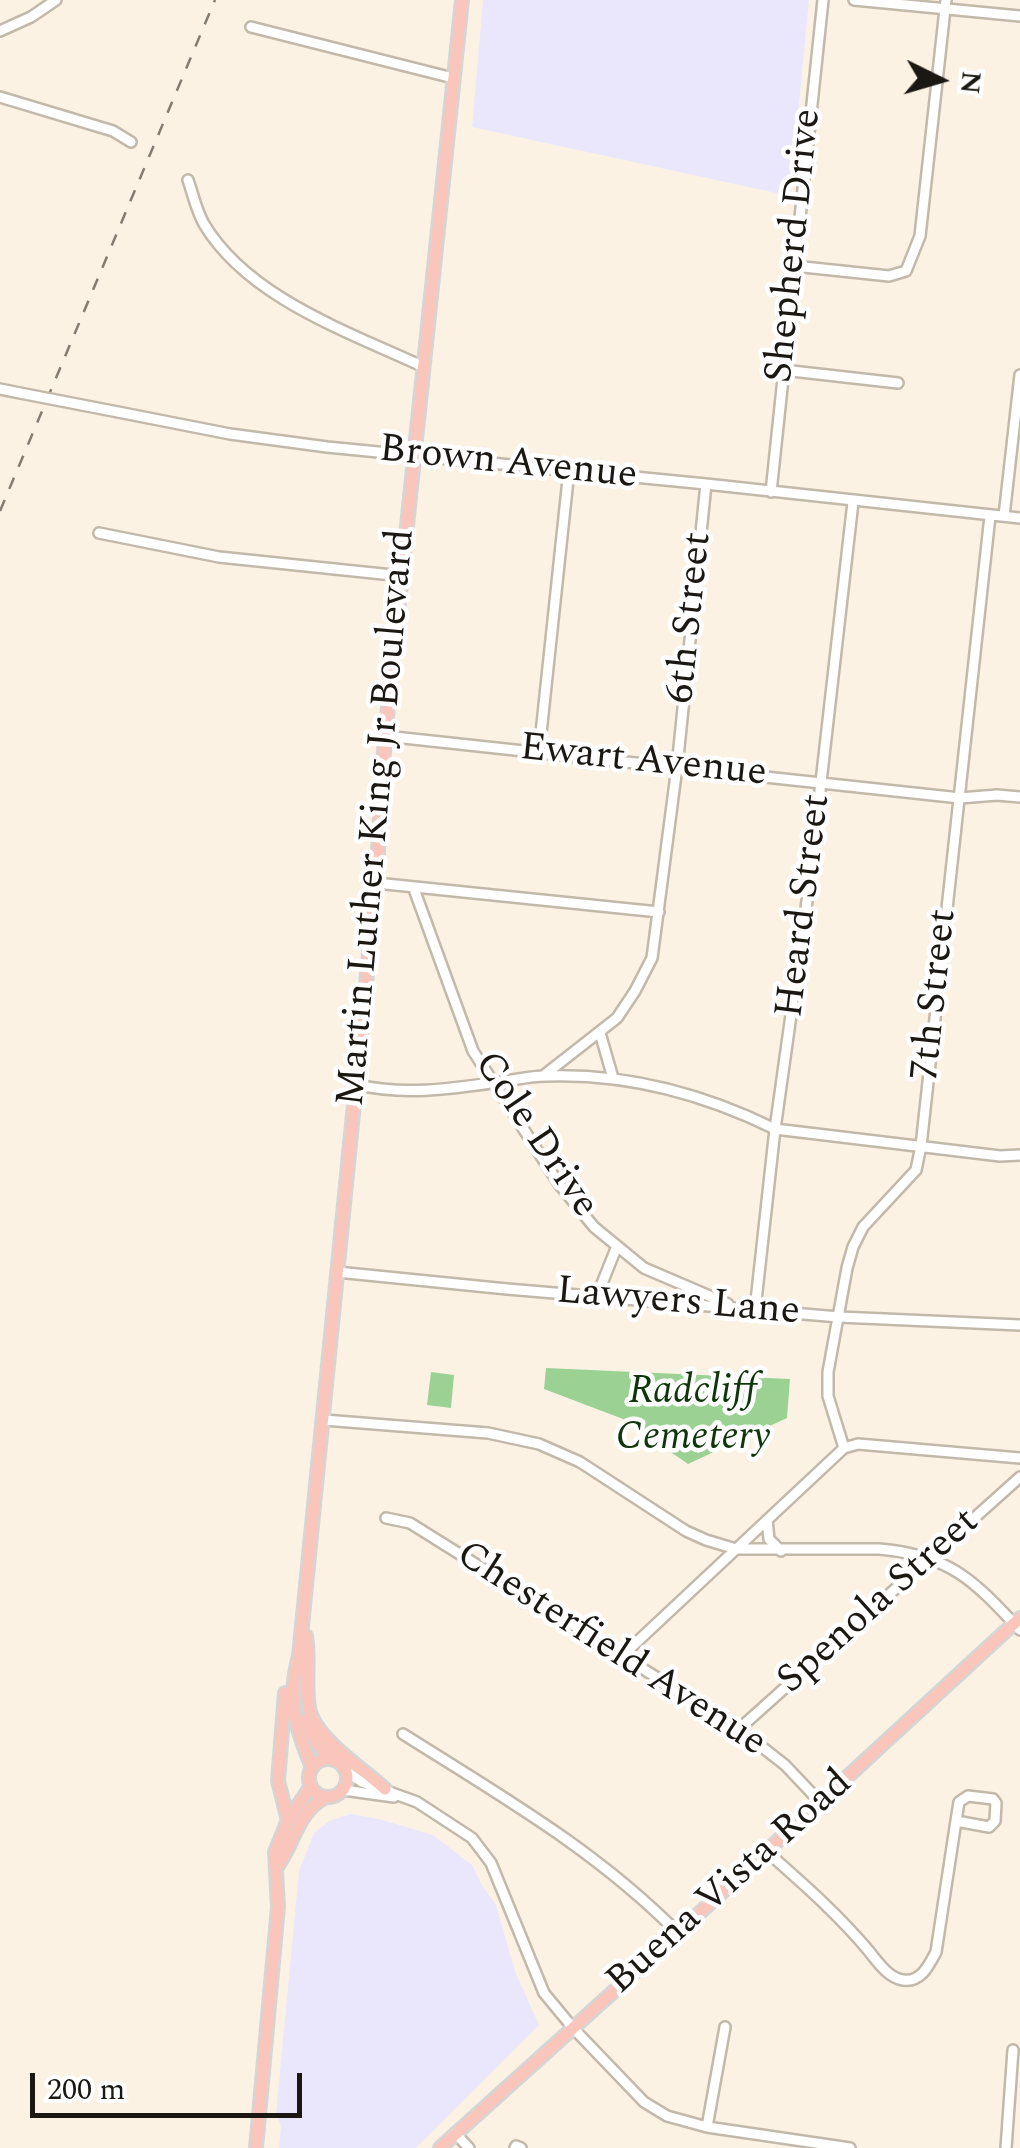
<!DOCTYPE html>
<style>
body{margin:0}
#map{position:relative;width:1020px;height:2148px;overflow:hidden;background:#fcf2e4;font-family:Spectral,serif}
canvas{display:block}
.north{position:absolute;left:890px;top:30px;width:100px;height:100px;-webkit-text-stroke:8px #fff;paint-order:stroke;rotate:95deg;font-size:28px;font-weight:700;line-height:40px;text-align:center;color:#1b1813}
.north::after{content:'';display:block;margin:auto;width:35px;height:45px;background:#1b1813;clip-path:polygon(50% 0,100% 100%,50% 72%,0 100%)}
.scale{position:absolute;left:30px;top:2073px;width:272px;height:45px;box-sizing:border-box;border:5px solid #1b1813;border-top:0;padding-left:12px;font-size:30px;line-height:35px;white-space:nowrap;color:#1b1813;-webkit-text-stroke:8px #fff;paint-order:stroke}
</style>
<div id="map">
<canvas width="1020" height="2148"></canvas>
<div class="north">N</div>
<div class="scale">200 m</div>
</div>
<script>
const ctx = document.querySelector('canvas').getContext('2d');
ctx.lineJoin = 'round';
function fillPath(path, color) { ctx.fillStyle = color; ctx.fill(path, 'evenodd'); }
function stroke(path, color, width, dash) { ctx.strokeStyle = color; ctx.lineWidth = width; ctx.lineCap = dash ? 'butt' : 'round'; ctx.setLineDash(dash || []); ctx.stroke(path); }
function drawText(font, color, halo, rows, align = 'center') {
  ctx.font = font + ' Spectral,serif'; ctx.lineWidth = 9; ctx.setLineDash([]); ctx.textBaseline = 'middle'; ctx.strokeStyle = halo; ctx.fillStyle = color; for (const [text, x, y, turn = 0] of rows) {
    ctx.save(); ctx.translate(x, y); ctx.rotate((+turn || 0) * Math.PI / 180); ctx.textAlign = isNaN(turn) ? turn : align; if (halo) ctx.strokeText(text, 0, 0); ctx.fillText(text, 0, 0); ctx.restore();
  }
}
fillPath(new Path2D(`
 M483,0H809L790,196L472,127Z
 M351,1814L379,1819L433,1835L472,1865L482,1885L496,1905L515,1971L539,2025L416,2148H279L281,2126L276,2113L299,1871L314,1833L329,1821Z`), '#eae7fd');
fillPath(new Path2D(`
 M546,1368L790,1379L787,1418L688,1464L623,1419L544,1389Z
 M431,1372L454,1375L451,1408L427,1405Z`), '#9bd294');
const minor = new Path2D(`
 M854,0L1020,16
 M251,27L453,78
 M0,31L31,17L56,0
 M0,97L113,131L131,142
 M188,180C193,194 196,210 204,224C248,298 349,332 424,367
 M794,266L889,276L906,271L920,236L946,0
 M783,370L898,383
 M0,389L20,393
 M118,412L230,434L327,447L706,484L1020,518
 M771,492L823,0
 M1004,516L1020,375
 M99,533L219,557L402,576
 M385,736L960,798L997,795L1020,797
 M539,752L569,470
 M376,883L659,912
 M414,889L473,1051L559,1184L594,1227L644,1268L728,1304
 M600,1033L613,1078
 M543,1076L617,1018L635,991L652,958L677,767L706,484
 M354,1084C403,1096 450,1089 499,1082C515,1080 530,1076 545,1076C626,1073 704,1094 775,1129L1000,1156L1020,1155
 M337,1272L507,1289L839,1317L1020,1325
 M597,1296L617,1246
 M755,1310L775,1129L809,887L853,502
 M324,1420L488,1433L539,1444L580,1462L686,1531L706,1540L736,1549H879C951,1555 974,1581 1020,1630
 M844,1448L828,1396V1372L847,1268L853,1247L863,1227L916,1170L921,1146L990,516
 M386,1518L410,1523L739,1729L785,1765L821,1803
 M767,1520L769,1539L781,1551
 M623,1655L844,1448L858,1444L1020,1458
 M739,1729L1020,1477
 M403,1734C501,1796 596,1850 678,1933
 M347,1772L362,1782L417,1802L472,1838L491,1863L544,1993L573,2028L644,2102L667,2116L707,2127L850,2148
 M343,1790L394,1797
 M765,1850C801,1882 837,1913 868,1950C877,1961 888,1978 903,1980C921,1983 929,1965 936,1952L956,1821L959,1802L968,1796L993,1799L996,1803L995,1821L989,1827L956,1821
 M707,2127L725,2027
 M455,2133L469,2148
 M515,2148L516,2146L521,2148
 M1006,2148L1013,2050`);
const major = new Path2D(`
 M306,1636C310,1660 305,1684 309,1708C315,1738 362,1768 385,1789
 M285,1693L278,1781L288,1820
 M307,1719C312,1738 318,1749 334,1759
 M309 1778a19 19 0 1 1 38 0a19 19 0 1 1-38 0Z
 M312,1767C295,1728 287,1698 299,1656L376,883L385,736L462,0
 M277,1867C295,1842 297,1812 326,1797
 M256,2148L278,1907L275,1852L288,1820L311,1786
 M440,2148L643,1965L1020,1618`);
stroke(minor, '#c3b9ab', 14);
stroke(major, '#d6d5d5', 16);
stroke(minor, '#fff', 9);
stroke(major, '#fac5bb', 11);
stroke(new Path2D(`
 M0,511L215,0`), '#827c73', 2.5, [12, 12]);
const minorBridge = new Path2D(`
 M20,393L118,412`);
stroke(minorBridge, '#c3b9ab', 14, []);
stroke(minorBridge, '#fff', 9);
drawText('40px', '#1b1813', '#fff', [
 ["Shepherd Drive",796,246,-84],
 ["Brown Avenue",508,465,6],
 ["6th Street",692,618,-84],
 ["Ewart Avenue",643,763,6],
 ["Martin Luther King Jr Boulevard",379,818,-85],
 ["Heard Street",806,906,-83],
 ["7th Street",937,995,-84],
 ["Cole Drive",534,1136,56],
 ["Lawyers Lane",678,1304,5],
 ["Spenola Street",880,1603,-42],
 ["Chesterfield Avenue",610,1651,33],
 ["Buena Vista Road",731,1884,-42]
]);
drawText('italic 40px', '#0f360a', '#fff', [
 ["Radcliff",693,1394],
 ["Cemetery",693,1440]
]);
</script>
